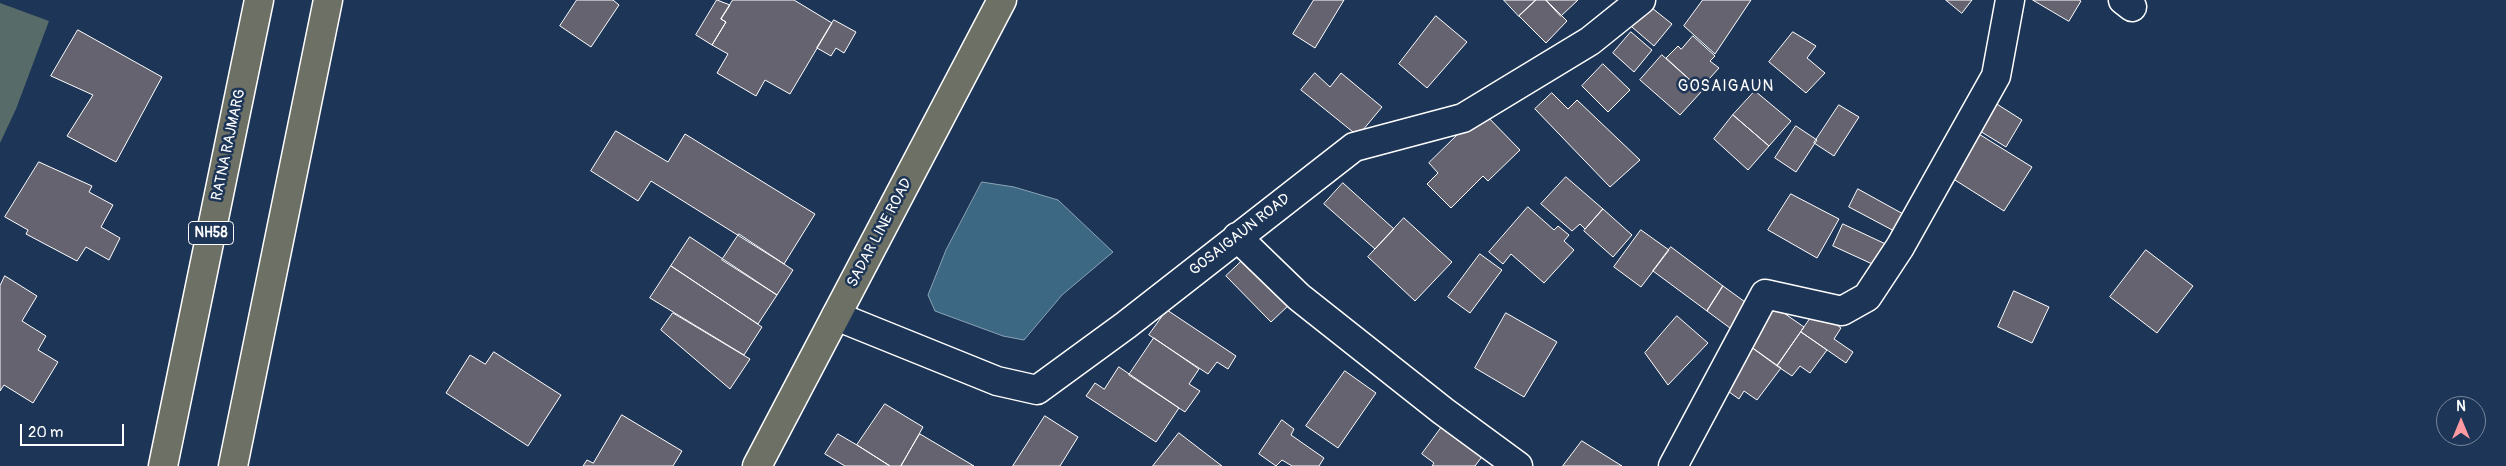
<!DOCTYPE html>
<style>
body{margin:0}
#map{position:relative;width:2506px;height:466px;overflow:hidden;background:#1d3557;font-family:Pangolin,sans-serif}
canvas{display:block}
.north{position:absolute;left:2436px;top:396px;width:50px;height:50px;box-sizing:border-box;background:#1d3557;border:1px solid #77869a;border-radius:50%;rotate:0deg;font-size:14px;font-weight:700;line-height:20px;text-align:center;color:#fff}
.north::after{content:'';display:block;margin:auto;width:18px;height:22px;background:#ff9aa2;clip-path:polygon(50% 0,100% 100%,50% 72%,0 100%)}
.scale{position:absolute;left:20px;top:424px;width:104px;height:22px;box-sizing:border-box;border:2px solid #fff;border-top:0;padding-left:6px;font-size:15px;line-height:18px;white-space:nowrap;color:#fff;-webkit-text-stroke:4px #1d3557;paint-order:stroke}
</style>
<div id="map">
<canvas width="2506" height="466"></canvas>
<div class="north">N</div>
<div class="scale">20 m</div>
</div>
<script>
const ctx = document.querySelector('canvas').getContext('2d');
ctx.lineJoin = 'round';
function fillPath(path, color) { ctx.fillStyle = color; ctx.fill(path, 'evenodd'); }
function stroke(path, color, width, dash) { ctx.strokeStyle = color; ctx.lineWidth = width; ctx.lineCap = dash ? 'butt' : 'round'; ctx.setLineDash(dash || []); ctx.stroke(path); }
function drawText(font, color, halo, rows, align = 'center') {
  ctx.font = font + ' Pangolin,sans-serif'; ctx.lineWidth = 5; ctx.setLineDash([]); ctx.textBaseline = 'middle'; ctx.strokeStyle = halo; ctx.fillStyle = color; for (const [text, x, y, turn = 0] of rows) {
    ctx.save(); ctx.translate(x, y); ctx.rotate((+turn || 0) * Math.PI / 180); ctx.textAlign = isNaN(turn) ? turn : align; if (halo) ctx.strokeText(text, 0, 0); ctx.fillText(text, 0, 0); ctx.restore();
  }
}
fillPath(new Path2D(`
 M0,3L49,21L16,109L0,143Z`), '#576c68');
const water = new Path2D(`
 M982,182L1014,187L1058,200L1113,252L1062,295L1024,340L1003,336L935,311L928,295L946,250Z`);
fillPath(water, '#3d6884');
stroke(water, '#8ba4b5', 1);
const building = new Path2D(`
 M577,0H613L619,5L591,47L560,26Z
 M717,0L730,5L721,19L726,22L712,45L696,35Z
 M733,0H794L832,23L790,94L765,80L756,96L717,73L728,54L712,45L726,22L721,19Z
 M1314,0H1344L1315,48L1293,34Z
 M1504,0H1536L1519,16Z
 M1536,0H1546L1567,21L1546,43L1519,16Z
 M1546,0H1578L1561,16Z
 M1642,0L1672,24L1654,46L1625,21Z
 M1703,0H1751L1715,54L1684,26Z
 M1946,0H1972L1962,13Z
 M2033,0H2079L2081,1L2069,21Z
 M1436,16L1467,42L1427,88L1399,64Z
 M834,20L856,32L844,53L836,48L831,56L817,48Z
 M78,30L162,77L116,162L67,136L93,95L51,76Z
 M1631,32L1652,50L1634,72L1613,53Z
 M1793,32L1816,46L1807,58L1825,73L1806,93L1769,62Z
 M1693,36L1715,56L1710,61L1719,68L1700,89L1666,58L1678,46L1681,49Z
 M1662,55L1702,91L1680,115L1640,80Z
 M1603,64L1630,90L1608,112L1582,86Z
 M1315,73L1330,87L1341,73L1382,107L1358,136L1301,90Z
 M1755,91L1791,121L1769,146L1733,115Z
 M1552,93L1568,109L1577,100L1640,160L1610,187L1535,109Z
 M1992,101L2022,120L2006,147L1975,128Z
 M1839,105L1859,117L1834,156L1814,143Z
 M1482,111L1520,150L1488,181L1483,176L1451,208L1427,184L1438,173L1429,163Z
 M1733,115L1769,146L1748,170L1714,139Z
 M1796,126L1817,140L1796,172L1775,158Z
 M616,131L668,162L685,134L815,214L784,264L651,181L638,201L591,171Z
 M1974,131L2032,167L2004,211L1947,175Z
 M39,162L92,186L89,192L113,205L101,227L120,238L109,260L86,247L77,261L26,234L28,230L5,217Z
 M1566,177L1603,209L1585,229L1580,224L1572,231L1541,204Z
 M1343,183L1394,229L1375,249L1324,204Z
 M1858,189L1905,215L1896,232L1849,207Z
 M1791,194L1839,219L1817,258L1768,230Z
 M1528,207L1554,230L1558,226L1569,235L1564,241L1574,250L1544,283L1511,254L1503,264L1489,252Z
 M1603,209L1632,235L1613,257L1584,231Z
 M1404,218L1452,262L1415,301L1368,257Z
 M1843,224L1892,247L1881,268L1833,246Z
 M1641,230L1669,250L1641,287L1614,267Z
 M739,234L793,270L777,295L722,260Z
 M690,237L777,295L758,324L671,266Z
 M1671,247L1723,286L1707,311L1653,271Z
 M2146,250L2193,286L2157,333L2110,297Z
 M1480,254L1502,270L1470,313L1448,297Z
 M1245,258L1290,304L1271,322L1226,276Z
 M671,266L762,327L744,355L650,298Z
 M5,276L37,296L22,321L46,336L38,350L58,362L33,403L4,385L0,391V286Z
 M1723,286L1752,307L1734,331L1707,311Z
 M2014,291L2049,307L2032,343L1998,327Z
 M1768,302L1804,327L1777,366L1747,344Z
 M1167,310L1236,356L1228,369L1217,362L1208,374L1149,335Z
 M1816,310L1841,328L1834,339L1853,352L1846,363L1801,332Z
 M673,313L750,359L730,389L661,330Z
 M1506,313L1557,342L1524,397L1475,368Z
 M1677,316L1708,343L1668,385L1645,353Z
 M1801,332L1827,350L1810,373L1800,366L1792,376L1777,366Z
 M1154,338L1199,369L1189,384L1200,391L1185,412L1129,375Z
 M1747,344L1781,368L1757,400L1744,391L1739,399L1718,384Z
 M494,352L561,395L528,446L446,393L470,355L485,364Z
 M1119,367L1179,408L1156,442L1086,396L1095,383L1104,389Z
 M1345,371L1376,393L1338,448L1306,426Z
 M885,404L923,427L901,466H890L857,445Z
 M622,415L682,451L673,466H583L587,460L593,463Z
 M1045,416L1078,437L1060,466H1013Z
 M1282,420L1294,429L1291,435L1324,458L1319,466H1292L1282,460L1276,466L1259,454Z
 M1444,424L1484,454L1475,466H1432L1434,463L1422,454Z
 M1179,433L1222,466H1153Z
 M838,434L857,445L890,466H845L825,454Z
 M920,434L974,466H901Z
 M1582,441L1622,466H1563Z`);
fillPath(building, '#656370');
stroke(building, '#fff', 1);
const minor = new Path2D(`
 M2123,0L2132,7
 M1237,237L1299,297L1443,411L1518,466
 M836,316L997,381L1037,390L1126,325L1354,147L1463,118L1590,41L1641,0
 M1673,466L1765,294L1842,311L1867,297L1900,247L1996,76L2010,0`);
const primary = new Path2D(`
 M757,466L1002,0`);
const trunk = new Path2D(`
 M163,466L259,0
 M233,466L328,0`);
stroke(minor, '#fff', 31);
stroke(primary, '#fff', 31);
stroke(trunk, '#fff', 31);
stroke(minor, '#1d3557', 28);
stroke(primary, '#6c7065', 28);
stroke(trunk, '#6c7065', 28);
for (const [x, y, w] of [
 [211,233,45]
]) { const box = new Path2D(); box.roundRect(x - w / 2, y - 11.5, w, 23, 4); ctx.fillStyle = '#1d3557'; ctx.fill(box); stroke(box, '#fff', 1); }
drawText('bold 14px', '#fff', null, [
 ["NH58",211,233]
]);
drawText('15px', '#fff', '#1d3557', [
 ["RATNA RAJMARG",229,145,-78],
 ["SADAR LINE ROAD",880,233,-62],
 ["GOSAIGAUN ROAD",1240,235,-38]
]);
ctx.letterSpacing = '1px';
drawText('16px', '#fff', '#1d3557', [
 ["GOSAIGAUN",1726,87]
]);
ctx.letterSpacing = '0px';
</script>
